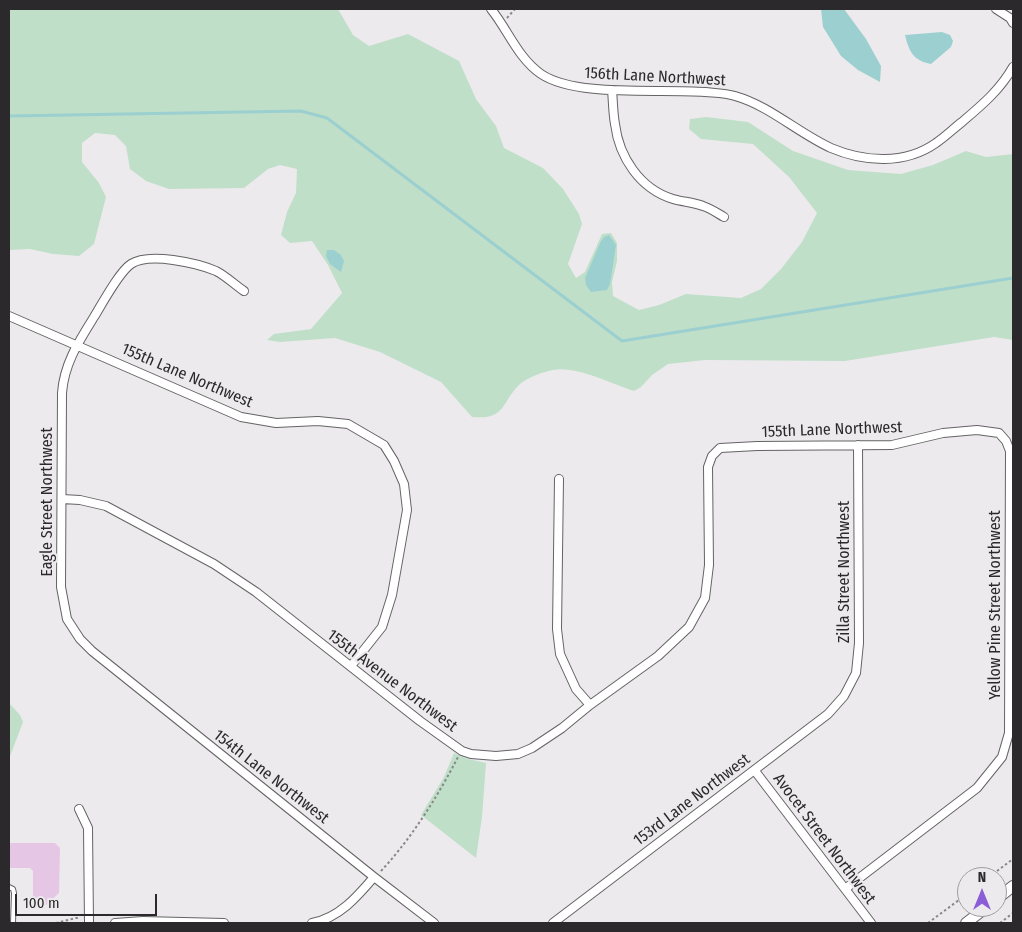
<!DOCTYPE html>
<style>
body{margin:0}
#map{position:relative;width:1022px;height:932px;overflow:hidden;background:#edeaed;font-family:"Fira Sans Condensed",sans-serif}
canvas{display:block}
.frame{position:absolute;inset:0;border:10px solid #2b292b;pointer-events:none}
.north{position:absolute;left:957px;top:867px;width:50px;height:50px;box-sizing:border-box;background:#edeaed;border:1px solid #9f9d9f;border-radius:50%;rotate:0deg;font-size:14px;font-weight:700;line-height:20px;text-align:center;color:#2b292b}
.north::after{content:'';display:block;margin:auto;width:18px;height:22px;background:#8b5ed8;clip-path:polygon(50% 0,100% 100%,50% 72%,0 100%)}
.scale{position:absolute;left:15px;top:894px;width:142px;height:22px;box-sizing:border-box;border:2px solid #2b292b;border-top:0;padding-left:6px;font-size:15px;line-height:18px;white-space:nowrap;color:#2b292b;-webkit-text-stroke:4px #edeaed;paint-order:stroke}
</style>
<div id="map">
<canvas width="1022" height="932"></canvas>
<div class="frame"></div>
<div class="north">N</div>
<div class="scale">100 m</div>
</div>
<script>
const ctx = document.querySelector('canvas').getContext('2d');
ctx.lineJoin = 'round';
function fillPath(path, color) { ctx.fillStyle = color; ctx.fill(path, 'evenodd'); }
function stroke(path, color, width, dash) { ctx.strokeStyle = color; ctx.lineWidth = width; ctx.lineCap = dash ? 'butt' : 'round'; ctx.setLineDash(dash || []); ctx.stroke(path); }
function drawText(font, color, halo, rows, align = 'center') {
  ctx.font = font + ' "Fira Sans Condensed",sans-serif'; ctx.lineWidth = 4.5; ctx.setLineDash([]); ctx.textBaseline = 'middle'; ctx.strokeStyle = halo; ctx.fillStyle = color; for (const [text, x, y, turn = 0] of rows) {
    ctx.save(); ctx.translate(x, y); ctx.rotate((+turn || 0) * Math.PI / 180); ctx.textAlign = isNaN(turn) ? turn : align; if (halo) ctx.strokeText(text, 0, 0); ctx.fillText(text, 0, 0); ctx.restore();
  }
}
fillPath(new Path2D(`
 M9,9H338L353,35L369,46L408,34L459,61L476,99L496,126L504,148L543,168L563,189L579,214L582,224L568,264L576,278L585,272L602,234L611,233L617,243V261L612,282L613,296L639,310L659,305L686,294L741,298L761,289L781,269L802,242L817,213L789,177L753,144L701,139L689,129L690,119L706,117L748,122L793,151L848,170L901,174L933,165L966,151L986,157L1013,154V340L994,337L845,361L705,360L668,364L652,375L641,387L634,391C612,384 575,365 553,370C543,372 525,378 518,386C501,404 505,420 472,417L441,382L380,352L335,338L280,342L267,340L274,334L311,329L342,293L328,265L312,241L290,243L281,235L287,212L296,193L297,169L280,165L268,169L244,188L169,189L146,181L130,169L126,146L115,135L95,133L82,143V162L99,183L106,197L94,244L79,256L53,254L30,249L9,250Z
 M9,703L20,715L23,722L9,759Z
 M454,753L468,759L486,763L482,817L476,858L421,815L444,777Z`), '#bfdfc9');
fillPath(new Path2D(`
 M821,9H844L866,39L881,66L880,82L858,70L841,56L823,27Z
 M942,32L950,35L953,41L951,47L931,64C914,61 909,52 905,35Z
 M609,235L616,245L610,284L607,290L591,292L586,285L585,278L601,241L604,237Z
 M327,250H334L341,255L344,261L341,272L330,264L326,256Z`), '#9ccfcf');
stroke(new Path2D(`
 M9,116L301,111L327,118L622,341L1013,278`), '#9ccfcf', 3);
fillPath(new Path2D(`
 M9,843H55L60,848L59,893L46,905H33V871L30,868H9Z`), '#e5c6e5');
const service = new Path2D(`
 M9,887L13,889L14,893L13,923`);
const minor = new Path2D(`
 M491,9C508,30 518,58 541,74C577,98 661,88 705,92C715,93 725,93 735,96C770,106 798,133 831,148C864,162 905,165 936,143C945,137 953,129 962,122C982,105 1000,90 1013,67
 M996,9L1010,18L1013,23
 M612,90C613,101 613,113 615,124C619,157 640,189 673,199C683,202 693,202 703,206C710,208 717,213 724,217
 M244,291C235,285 226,276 216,271C197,263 149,252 131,264C119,272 102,304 94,317C79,341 64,364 62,393L61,587L67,619L80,639L92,651L374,877L434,923
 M9,316L241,417L276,423L318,421L348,424L384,445L394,461L404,484L407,510L392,595L382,627L351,666
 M559,479L557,629L560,654L576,689L590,705
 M62,499L80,500L106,506L214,564L256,592L420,721L462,751L471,754L496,756L518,754L532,748L562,728L590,705L658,656L689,627L705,598L709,565L708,467L712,456L720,448L757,446L892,445L943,433L977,430L999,433L1006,441L1010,451L1009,733L1002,757L977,788L845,889
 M755,771L871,923
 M79,809L88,828L89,923
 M115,923L143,921L224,923
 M312,923C339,918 357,897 374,877
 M553,923L828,714L844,696L856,673L859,643L858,445`);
const tertiary = new Path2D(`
 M997,899L1013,886
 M966,923L987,907`);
stroke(service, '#656365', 6);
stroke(minor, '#656365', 10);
stroke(tertiary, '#656365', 12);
stroke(new Path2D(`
 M507,18L515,9
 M381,871C411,839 438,796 458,757
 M989,877L1013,859
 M56,923L76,918H80
 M928,923L967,894
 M1000,923L1013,913`), '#898789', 2, [2.5, 2.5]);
stroke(service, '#fff', 4);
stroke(minor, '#fff', 8);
stroke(tertiary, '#fff', 10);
drawText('16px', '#2b292b', '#edeaed', [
 ["156th Lane Northwest",655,77,3],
 ["155th Lane Northwest",187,376,23],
 ["155th Lane Northwest",832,430,-2],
 ["Eagle Street Northwest",48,502,-90],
 ["Zilla Street Northwest",845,572,-90],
 ["Yellow Pine Street Northwest",996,605,-90],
 ["155th Avenue Northwest",392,681,37],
 ["154th Lane Northwest",271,777,38],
 ["153rd Lane Northwest",692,800,-37],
 ["Avocet Street Northwest",824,839,53]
]);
</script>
